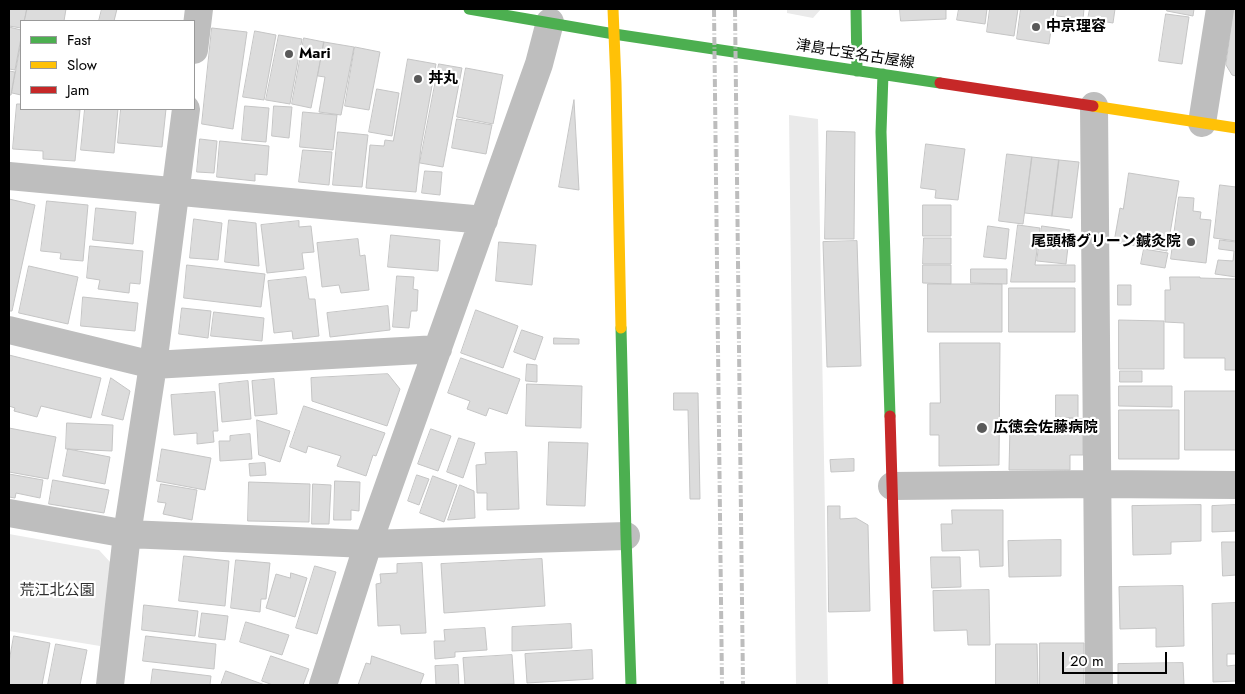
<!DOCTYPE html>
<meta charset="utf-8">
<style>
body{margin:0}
#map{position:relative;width:1245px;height:694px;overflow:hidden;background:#fff;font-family:Jost,sans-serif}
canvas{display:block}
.frame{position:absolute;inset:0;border:10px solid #000;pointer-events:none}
.legend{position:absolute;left:20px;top:20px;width:175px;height:90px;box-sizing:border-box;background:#fff;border:1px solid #999;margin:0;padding:6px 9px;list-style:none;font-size:15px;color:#000}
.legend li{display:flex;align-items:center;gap:10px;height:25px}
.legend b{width:25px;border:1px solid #999}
.scale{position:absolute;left:1062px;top:652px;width:105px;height:22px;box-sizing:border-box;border:2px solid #000;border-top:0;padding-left:6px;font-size:15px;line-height:18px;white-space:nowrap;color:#000;-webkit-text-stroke:4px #fff;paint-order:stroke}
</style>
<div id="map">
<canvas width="1245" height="694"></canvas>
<div class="frame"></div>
<ul class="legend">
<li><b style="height:6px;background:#4caf50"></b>Fast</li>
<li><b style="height:6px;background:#ffc107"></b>Slow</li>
<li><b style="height:6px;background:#c62828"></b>Jam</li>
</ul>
<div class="scale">20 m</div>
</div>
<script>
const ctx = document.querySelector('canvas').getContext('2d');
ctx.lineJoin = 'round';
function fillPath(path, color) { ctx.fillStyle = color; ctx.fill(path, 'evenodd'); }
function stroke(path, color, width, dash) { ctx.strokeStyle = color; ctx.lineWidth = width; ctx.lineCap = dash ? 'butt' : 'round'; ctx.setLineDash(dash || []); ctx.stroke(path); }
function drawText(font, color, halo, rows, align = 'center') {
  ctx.font = font + ' Jost,"Noto Sans JP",sans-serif'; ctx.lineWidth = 4.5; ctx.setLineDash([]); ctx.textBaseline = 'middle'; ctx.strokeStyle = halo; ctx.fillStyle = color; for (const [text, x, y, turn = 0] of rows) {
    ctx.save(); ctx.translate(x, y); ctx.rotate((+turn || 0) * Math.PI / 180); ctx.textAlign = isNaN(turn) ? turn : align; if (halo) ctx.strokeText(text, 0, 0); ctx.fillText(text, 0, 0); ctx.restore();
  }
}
fillPath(new Path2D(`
 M787,9H821L813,18L787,13Z
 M789,115L818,119L828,685H796Z
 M9,534L99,550L111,563L100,646L9,631Z`), '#eaeaea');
const building = new Path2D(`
 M9,9H27L24,21H21V28L9,26Z
 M27,9H66L64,21H25Z
 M102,9H117L114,21H99Z
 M900,9H949H946V19L901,21Z
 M959,9H987L985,24L957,20Z
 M990,9H1018L1014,36L987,32Z
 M1021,9H1054L1049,44L1017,39Z
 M1058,9H1084L1083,19L1057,16Z
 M1090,9H1115L1113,23L1088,19Z
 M1167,9H1194L1193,16L1167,11Z
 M1234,9H1236V76L1232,75L1226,65Z
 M1166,14L1189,17L1182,64L1159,61Z
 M9,27L21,30V38L15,70L9,69Z
 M212,28L247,32L233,129L202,124Z
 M255,31L276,35L264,100L243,97Z
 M279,35L302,39L290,104L266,100Z
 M304,38L324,42L311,108L292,104Z
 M21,42V95L12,93Z
 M324,42L354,47L341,115L319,112L325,77L318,76Z
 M355,47L380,52L369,110L345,106Z
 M408,59L436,64L421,147L416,192L366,188L370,145L384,146L385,140L393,141Z
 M439,64L462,68L443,167L420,163Z
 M466,68L503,75L493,124L457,117Z
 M9,71L15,72L11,95H9Z
 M377,89L399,93L392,136L369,132Z
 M574,100L579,190L559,187Z
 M17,104H21V109H69L80,110L75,161L43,159V151L13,149Z
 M245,106L269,108L266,142L242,140Z
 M274,106L292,107L289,138L272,136Z
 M85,109H118L114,153L81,150Z
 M121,109H166L162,147L118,143Z
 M303,112L337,115L333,150L300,147Z
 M457,119L492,125L486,154L452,148Z
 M827,131L855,132L854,239H825Z
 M338,132L368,135L362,187L333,185Z
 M200,139L217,141L214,173L197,172Z
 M220,141L269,146L267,175L255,174V181L217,177Z
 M926,144L965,149L958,200L935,198L936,190L921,188Z
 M303,150L332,152L329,185L299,182Z
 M1007,154L1032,157L1023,224L999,221Z
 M1032,157L1059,160L1052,216L1025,213Z
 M1059,160L1079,162L1072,218L1052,216Z
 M425,171L442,172L440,195L422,193Z
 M1129,173L1179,181L1167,251L1114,242L1120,208L1123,209Z
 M1220,185L1236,187V241L1214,238Z
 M1179,197L1194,198L1193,211L1201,212L1200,219L1211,220L1206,263L1171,259Z
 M9,199L35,205L12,311H9Z
 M47,201L88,205L83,261L60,259L61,253L41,251Z
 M923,205H951V236H923Z
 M96,208L136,212L133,244L93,240Z
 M194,219L222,223L218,260L190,258Z
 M229,220L256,223L259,266L225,262Z
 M299,221V227L311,226L314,252L302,253L304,269L267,273L261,225Z
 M1018,225L1040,228L1035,265H1075V282H1011Z
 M988,226L1009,229L1006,259L984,257Z
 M1042,226L1070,230L1066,264L1037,261Z
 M391,235L440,240L438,271L388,267Z
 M924,238H951V264H923Z
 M358,239L360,256L365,255L369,290L341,293L339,285L322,287L317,243Z
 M1220,240L1236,242V277L1215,274L1218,260L1233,261L1234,251L1219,249Z
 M857,241L861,366L827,367L823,242Z
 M499,242L536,245L532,285L496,281Z
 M90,246L143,251L140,284L130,283L129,293L98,289L100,280L87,278Z
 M1144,249L1168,253L1165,268L1141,264Z
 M187,265L265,274L261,307L184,298Z
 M923,265H951V284L923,283Z
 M29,266L78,277L68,324L19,313Z
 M971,269H1007V284L971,283Z
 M397,276L414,277L413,289L418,290L417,311H411L409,328L393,327Z
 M306,277L309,299H315L319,336L293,339L292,331L274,333L268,281Z
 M1170,277H1200V278L1236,279V370H1225V358H1184V323L1165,322V290H1170Z
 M928,284H1002V332H928Z
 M1118,285H1131V305H1118Z
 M1009,288H1075V332H1009Z
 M83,297L138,303L135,331L81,326Z
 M388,306L390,330L330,337L327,313Z
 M182,308L211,311L208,338L179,334Z
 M476,310L518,326L503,368L461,353Z
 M214,312L264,318L262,341L211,336Z
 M1119,320L1164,321V369H1119Z
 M522,330L543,337L535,360L514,352Z
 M554,338L579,339V344H554Z
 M940,343H1000L999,465L939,466V435H930V403H940Z
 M9,355L101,378L91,418L41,406L37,417L14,411L15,408L9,406Z
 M461,358L520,379L507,414L489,408L486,416L467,409L470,401L448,393Z
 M527,364L537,365V382L526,381Z
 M1120,371H1142V382H1120Z
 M388,374L400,389L387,426L312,401L311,378Z
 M111,378L130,391L123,420L102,415Z
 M274,379L277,414L255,416L252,381Z
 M248,381L251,419L222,422L219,384Z
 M527,384L582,386L581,428L526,426Z
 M1119,386H1172V407L1119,406Z
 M1185,391H1236V450H1185Z
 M215,392L218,431H213L214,442L197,444V433L174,435L171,395Z
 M674,393H698L700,499H690L688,410H674Z
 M1056,395H1078V418L1056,417Z
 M304,406L385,433L376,456L373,455L366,476L337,466L341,456L308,446L306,453L290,447Z
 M1119,410H1179V459H1119Z
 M1063,418L1083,419V455H1070V470H1009L1010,426H1063Z
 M257,420L290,431L280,462L259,455Z
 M67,423L113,425L112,451L66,449Z
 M9,428L56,437L48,479L9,472Z
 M431,429L451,436L438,471L418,464Z
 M250,434L252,459L220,461L219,441H230V436Z
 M459,438L475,443L463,478L447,472Z
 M549,442L588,443L585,506L547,505Z
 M68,449L110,457L105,484L63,476Z
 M162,449L211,458L205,490L157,481Z
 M517,452L519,509L487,510V493H477L476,465L486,464L485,453Z
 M854,459V471L831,472L830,460Z
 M265,463L266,475L250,476L249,464Z
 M9,474L43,480L40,498L16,493L15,498L9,497Z
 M417,475L429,479L419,505L408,501Z
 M433,476L457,485L444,522L420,513Z
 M53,480L109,490L104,513L49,504Z
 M335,481L360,482L359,511L351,510V520H334Z
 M249,482L310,484L309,522L248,521Z
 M161,484L197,490L192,520L163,514L166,503L158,502Z
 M313,484L331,485L329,524H312Z
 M460,485L474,491L475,518L448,520Z
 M1201,505V541L1171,542V554L1133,555L1132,506Z
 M1236,505V531L1212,532V506Z
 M828,506H840V519L856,518L868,525L870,611L829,612Z
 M952,510H1003V566L980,567L979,550L942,551L941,524H952Z
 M1061,540V576L1009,577L1008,541Z
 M1222,542H1236V575L1223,576Z
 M184,556L229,561L225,606L179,601Z
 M931,557H960L961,587L932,588Z
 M542,559L545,606L444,613L441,564Z
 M236,560L270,563L266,599H261L260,612L231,608Z
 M422,563L426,633L401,634L400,625L378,626L376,584L381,583L380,574L397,573V564Z
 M315,566L336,572L317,634L296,628Z
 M291,573L307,578L295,617L266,608L276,574L290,578Z
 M1183,586L1184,646L1156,647V628L1120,629L1119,587Z
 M989,590L990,645H968L967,630L934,631L933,591Z
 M1236,603V654H1227V666L1236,665V681L1213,682L1212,604Z
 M144,605L198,611L195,636L142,630Z
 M202,613L228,616L225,640L199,637Z
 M246,622L289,635L282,655L240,642Z
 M571,624L572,648L512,651V627Z
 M485,628L487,650L455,652V657L435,659L434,641H445L444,630Z
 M14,636L50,643L42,685H9V662Z
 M146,636L216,644L214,669L143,661Z
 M1040,643H1084V685H1040Z
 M56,644L87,650L80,685H48Z
 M996,644H1037L1038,685H996Z
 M592,650L593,679L527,683L525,654Z
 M512,655L514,684L465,685L463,658Z
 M271,656L309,669L303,685H273L262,681Z
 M372,656L424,674L420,685H358L366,663L370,664Z
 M1183,663L1184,685H1118V664Z
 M458,665L459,685H436L435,666Z
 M153,669L211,676L210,685H151Z
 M226,671L265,685H221Z`);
fillPath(building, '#dcdcdc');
stroke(building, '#c5c5c5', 1);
stroke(new Path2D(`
 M194,50L199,9
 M1094,106L1099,685
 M1202,123L1220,9
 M9,176L484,220
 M9,330L153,365L438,349
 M892,486L1097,484L1236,485
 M9,513L127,534L368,544L626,536
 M110,685L127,534L153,365L186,109
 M323,685L368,544L539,64L550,22`), '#bebebe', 28);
stroke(new Path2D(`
 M469,9L614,34L940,83
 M856,9L857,71
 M883,74L881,132L890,416
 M621,328L626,536L631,685`), '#4caf50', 11);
stroke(new Path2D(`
 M613,9L616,83L621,328
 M1093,106L1236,128`), '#ffc107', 11);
stroke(new Path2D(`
 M940,83L1093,106
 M890,416L898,685`), '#c62828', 11);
stroke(new Path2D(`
 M714,9L722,685
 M735,9L743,685`), '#bdbdbd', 4, [8, 2.5, 1, 2.5]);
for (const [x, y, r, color] of [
 [1036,27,5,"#595959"],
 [289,54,5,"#595959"],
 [418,79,5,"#595959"],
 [1191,242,5,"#595959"],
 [982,428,6,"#595959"]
]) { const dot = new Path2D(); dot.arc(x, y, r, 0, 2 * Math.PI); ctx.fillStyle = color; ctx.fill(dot); stroke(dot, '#fff', 2); }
drawText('bold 15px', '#000', '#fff', [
 ["中京理容",1046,27],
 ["Mari",299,54],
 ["丼丸",428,79],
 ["尾頭橋グリーン鍼灸院",1181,242,"right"],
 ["広徳会佐藤病院",993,428]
], 'left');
drawText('15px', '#000', '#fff', [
 ["津島七宝名古屋線",855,55,9]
]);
drawText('15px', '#2f2f2f', '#fff', [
 ["荒江北公園",57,591]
]);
</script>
